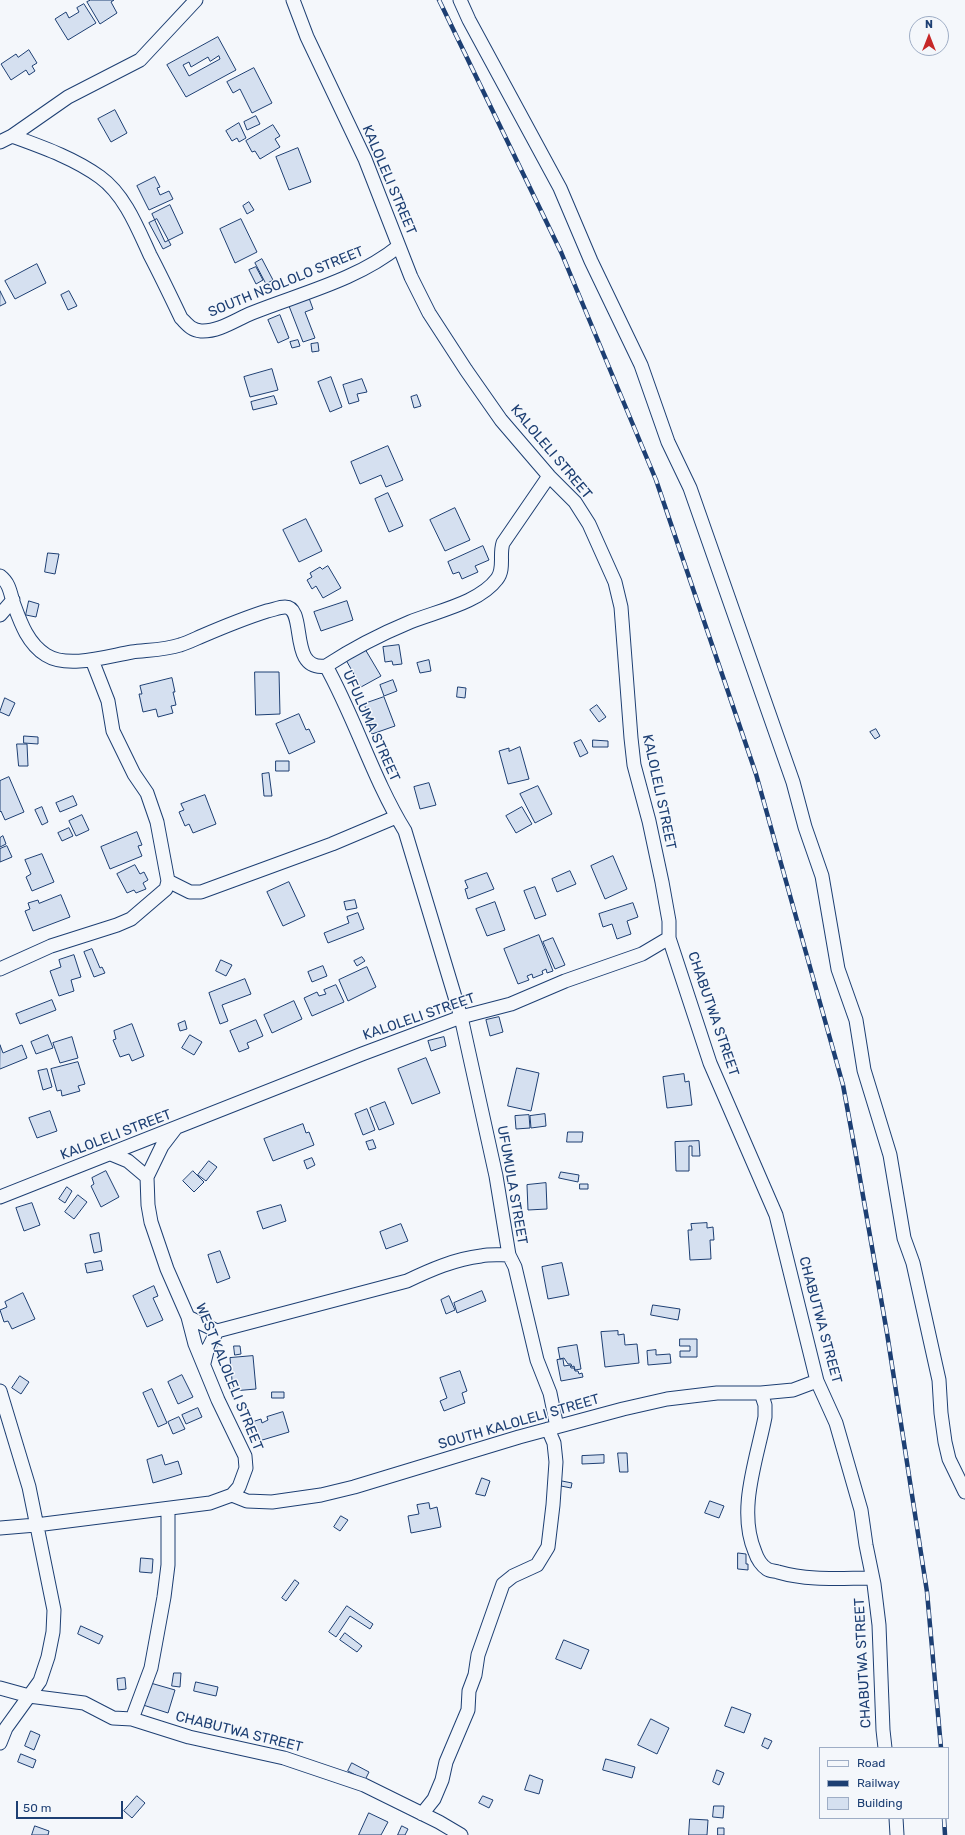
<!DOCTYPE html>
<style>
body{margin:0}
#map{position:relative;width:965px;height:1835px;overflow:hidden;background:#f4f7fb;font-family:Rubik,sans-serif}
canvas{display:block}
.legend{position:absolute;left:819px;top:1747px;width:130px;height:72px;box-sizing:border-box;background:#f4f7fb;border:1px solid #9eadc5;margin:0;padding:5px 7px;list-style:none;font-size:12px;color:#1d3f73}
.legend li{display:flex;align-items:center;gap:8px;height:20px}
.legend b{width:20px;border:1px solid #9eadc5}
.north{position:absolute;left:909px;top:16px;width:40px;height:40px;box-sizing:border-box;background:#f4f7fb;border:1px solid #9eadc5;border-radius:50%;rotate:0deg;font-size:11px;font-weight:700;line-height:16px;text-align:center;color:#1d3f73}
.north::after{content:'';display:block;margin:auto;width:14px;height:18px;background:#c62828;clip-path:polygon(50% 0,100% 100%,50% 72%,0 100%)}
.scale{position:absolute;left:16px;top:1801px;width:107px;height:18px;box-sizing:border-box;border:2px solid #1d3f73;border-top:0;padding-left:5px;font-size:12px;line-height:14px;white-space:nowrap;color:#1d3f73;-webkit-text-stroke:3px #f4f7fb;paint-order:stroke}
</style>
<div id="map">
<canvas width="965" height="1835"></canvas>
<ul class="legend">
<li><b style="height:5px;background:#f4f7fb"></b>Road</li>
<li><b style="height:5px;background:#1d3f73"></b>Railway</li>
<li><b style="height:11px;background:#d5e0f0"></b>Building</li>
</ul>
<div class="north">N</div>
<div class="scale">50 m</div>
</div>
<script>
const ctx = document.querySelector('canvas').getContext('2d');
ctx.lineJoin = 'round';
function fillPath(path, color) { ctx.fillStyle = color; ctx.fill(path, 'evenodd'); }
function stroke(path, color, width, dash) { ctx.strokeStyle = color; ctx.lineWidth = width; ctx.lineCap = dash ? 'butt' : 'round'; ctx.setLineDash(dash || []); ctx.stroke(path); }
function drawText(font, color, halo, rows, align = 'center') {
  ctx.font = font + ' Rubik,sans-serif'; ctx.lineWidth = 3; ctx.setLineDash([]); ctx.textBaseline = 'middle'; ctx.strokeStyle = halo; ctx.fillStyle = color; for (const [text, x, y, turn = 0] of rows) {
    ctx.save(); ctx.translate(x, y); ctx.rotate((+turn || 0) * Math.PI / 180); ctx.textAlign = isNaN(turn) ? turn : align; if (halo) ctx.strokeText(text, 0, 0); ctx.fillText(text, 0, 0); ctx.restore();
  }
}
const building = new Path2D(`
 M91,0H114L111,2L117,13L100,24L87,2Z
 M84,4L96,23L68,40L55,19L66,12L69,18L79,12L77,8Z
 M218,37L236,70L186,97L167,65ZM219,56L220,59L189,76L183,65L189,62L191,67L208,57L210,61Z
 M29,50L37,63L32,66L35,71L29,75L26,70L11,80L1,64L16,54L18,57Z
 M254,68L272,103L252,113L240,89L233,93L227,82Z
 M115,110L127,133L111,142L98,119Z
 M256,116L260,124L247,130L244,122Z
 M239,123L246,138L239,142L237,138L232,141L226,131Z
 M273,125L280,136L275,139L280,147L260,159L255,151L252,152L246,141Z
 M298,148L311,182L289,190L276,157Z
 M155,177L160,187L157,188L160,195L169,191L173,199L149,210L137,186Z
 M249,202L254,210L247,214L243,206Z
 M170,205L183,233L165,242L152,214Z
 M157,219L171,245L163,249L149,223Z
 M241,219L257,252L235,263L220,229Z
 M262,259L273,280L266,284L255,263Z
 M37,264L46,283L15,299L5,281Z
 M256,267L263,280L256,284L249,270Z
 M0,291L6,303L0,306Z
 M69,291L77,306L68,310L61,295Z
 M309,298L313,309L305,312L315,338L303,342L289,306Z
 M280,315L289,338L278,343L268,320Z
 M298,340L300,346L292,348L290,342Z
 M318,343L319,351L312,352L311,344Z
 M272,369L278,390L250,397L244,377Z
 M331,377L342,407L330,412L318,382Z
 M362,379L367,392L357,394L359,401L349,404L343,385Z
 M417,395L421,406L414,408L411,397Z
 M274,396L277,404L253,410L251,402Z
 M388,446L403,480L386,487L381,475L360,484L351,462Z
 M388,493L403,526L389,532L375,499Z
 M455,508L470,540L445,551L430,520Z
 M306,519L322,551L299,562L283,530Z
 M483,546L489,560L475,566L478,572L462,579L459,572L453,574L448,562Z
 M48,553L59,554L55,574L45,572Z
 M328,566L341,588L323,598L316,586L312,589L307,580L312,577L310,573L320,567L322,569Z
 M29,601L39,604L36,617L26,615Z
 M347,601L353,620L321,631L314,612Z
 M399,645L402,664L393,665L392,661L385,662L383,647Z
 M365,649L381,676L361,687L346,660Z
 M429,660L431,671L420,673L417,663Z
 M255,672H279L280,714L256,715Z
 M172,678L175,692H173L176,705L171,706L173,713L158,717L156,709L143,712L139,694H142L140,686Z
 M393,680L397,691L384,696L380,685Z
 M458,687L466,688L465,698L457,697Z
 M384,697L395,726L372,734L368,724L371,723L364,704Z
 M5,698L15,703L9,716L0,712Z
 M597,705L606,717L599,722L590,710Z
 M299,714L306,730L309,729L315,742L289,754L276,724Z
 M876,729L880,736L875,739L870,732Z
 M24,736L38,737V744L24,743Z
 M581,740L588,753L580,757L574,743Z
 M593,740L608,741V747H593Z
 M17,744H27L28,766H19Z
 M520,747L529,779L508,784L499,751L509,748V751Z
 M276,761H289V771H276Z
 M269,773L272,796H264L262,774Z
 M9,777L24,812L5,820L1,811L0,812V781Z
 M429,783L436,805L420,809L414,787Z
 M538,786L552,814L535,823L520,794Z
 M205,795L216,824L193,833L189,824L185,826L179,812L184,810L181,804Z
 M73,796L77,805L60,812L56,803Z
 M42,807L48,822L42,825L35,810Z
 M522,807L532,824L516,833L506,816Z
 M82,815L89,830L76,836L69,821Z
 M69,828L73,836L62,841L58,833Z
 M137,832L142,845L138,846L142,856L110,869L101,847Z
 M3,836L6,844L0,847V838Z
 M7,846L12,857L0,862V849Z
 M42,854L54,882L32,891L26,877L31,874L25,860Z
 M613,856L627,889L605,899L591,866Z
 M135,865L140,874L144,872L148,880L143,883L146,889L136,893L134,890L127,893L117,874Z
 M570,871L576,884L557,892L552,879Z
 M487,873L494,889L468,899L465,889L468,888L465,881Z
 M289,882L305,916L283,926L267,892Z
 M535,887L546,915L535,919L524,891Z
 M61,895L70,917L33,931L25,911L30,909L28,903L38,900L39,903Z
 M355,900L357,908L346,910L344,902Z
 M495,902L505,930L487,936L476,909Z
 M633,903L638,917L627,921L631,934L617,939L612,924L603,927L599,914Z
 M358,913L364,929L328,943L324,933L349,923L347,917Z
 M539,935L553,971L547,973L546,969L542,971L543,974L533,978L532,974L527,976L529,980L518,984L504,949Z
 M553,938L565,965L555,969L543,942Z
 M92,949L100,968L102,967L105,973L94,977L84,952Z
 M74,955L81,977L71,980L74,991L59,996L50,971L61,967L59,960Z
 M362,957L365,961L357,966L354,961Z
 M221,960L232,965L226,976L216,971Z
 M323,966L327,976L312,982L308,972Z
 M367,967L376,987L348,1001L339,980Z
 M245,979L251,994L222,1005L228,1021L220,1024L209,993Z
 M336,985L344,1002L312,1016L304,998L317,992L319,996L326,994L324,990Z
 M52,1000L56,1010L20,1024L16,1014Z
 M294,1001L302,1019L272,1033L264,1015Z
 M499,1017L503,1032L490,1036L486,1020Z
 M256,1020L263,1036L247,1043L249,1048L239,1052L230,1031Z
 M185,1021L187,1029L180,1031L178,1024Z
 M132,1024L144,1056L132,1061L129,1054L120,1057L113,1040L116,1039L114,1031Z
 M48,1035L53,1048L36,1054L31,1042Z
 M190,1035L202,1042L194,1055L182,1048Z
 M72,1037L78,1058L60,1063L53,1043Z
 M444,1037L446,1046L431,1051L428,1041Z
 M0,1045L3,1053L22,1045L27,1058L0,1069Z
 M426,1058L440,1093L412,1104L398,1069Z
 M78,1062L85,1084L78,1086L80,1091L62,1096L61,1090L57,1091L51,1069Z
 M517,1068L539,1073L531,1111L508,1106Z
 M47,1069L52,1087L43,1090L38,1071Z
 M684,1074L685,1082L689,1081L692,1105L667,1108L663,1077Z
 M385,1102L394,1124L379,1130L370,1108Z
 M367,1109L375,1130L363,1135L355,1114Z
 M50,1111L57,1131L37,1138L29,1118Z
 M545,1114L546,1126L531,1128L530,1116Z
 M529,1115L530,1128L516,1129L515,1116Z
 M303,1124L306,1133L309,1132L314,1145L273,1161L264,1139Z
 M568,1132H583L582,1142H567Z
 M373,1140L376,1148L369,1150L366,1142Z
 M699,1141L700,1156H692V1146H689V1171H676L675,1142Z
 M312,1158L315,1165L307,1169L304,1161Z
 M209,1161L217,1167L206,1181L198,1175Z
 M106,1171L119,1197L101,1207L91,1186L94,1184L92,1178Z
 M193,1171L204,1182L194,1192L183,1181Z
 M561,1172L579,1175L578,1182L559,1178Z
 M546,1183L547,1209L528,1210L527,1185Z
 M580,1184H588V1189H580Z
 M67,1187L72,1191L65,1203L59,1199Z
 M78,1195L87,1202L74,1219L65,1212Z
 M32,1203L40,1225L24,1231L16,1208Z
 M281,1205L286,1221L263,1229L257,1212Z
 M707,1223V1228L713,1227L714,1240H710L711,1259L690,1260L688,1230H692L691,1224Z
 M401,1224L408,1241L386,1249L380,1232Z
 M99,1233L102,1251L94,1253L90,1235Z
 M220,1251L230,1278L217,1283L208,1255Z
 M101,1261L103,1270L87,1273L85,1264Z
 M562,1263L569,1295L548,1299L542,1267Z
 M154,1286L158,1296L153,1298L163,1320L147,1327L133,1296Z
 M482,1291L486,1301L457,1313L454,1303Z
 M23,1293L35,1319L12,1329L8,1321L4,1322L0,1310L7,1307L5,1302Z
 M449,1296L455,1310L446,1314L441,1300Z
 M653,1305L680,1309L678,1320L651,1315Z
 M618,1331V1335L624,1334L625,1345L637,1344L639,1363L605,1367L601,1332Z
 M680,1339H697V1357H680V1351H690V1346H680Z
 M577,1345L581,1369L575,1370L574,1366L572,1367L571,1364H568L564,1358L560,1359L558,1348Z
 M234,1346H240L241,1354L235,1355Z
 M656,1350V1355L670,1354L671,1363L648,1365L647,1351Z
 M253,1356L256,1389L233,1391L230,1358Z
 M563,1359L564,1366L570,1365L571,1368H574L575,1371H578L579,1374L582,1373L583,1377L561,1381L557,1360Z
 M460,1371L467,1391L462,1393L465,1403L444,1411L440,1401L447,1398L440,1378Z
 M182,1375L193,1397L178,1404L168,1382Z
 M20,1376L29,1382L21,1394L12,1388Z
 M152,1389L167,1423L158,1427L143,1393Z
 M272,1392H284V1398H272Z
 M198,1408L202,1417L186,1424L182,1415Z
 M283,1412L289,1432L259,1441L252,1422L261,1419L262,1423L268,1420L267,1417Z
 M179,1417L185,1429L173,1434L168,1422Z
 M618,1453H627L628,1472H620Z
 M162,1455L165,1465L178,1461L182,1474L153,1483L147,1460Z
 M604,1455V1463L582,1464V1456Z
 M482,1478L490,1481L485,1496L476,1494Z
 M562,1481L572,1483L571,1488L561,1486Z
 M710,1501L724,1506L719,1518L705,1513Z
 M429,1503L430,1509L437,1507L441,1527L411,1533L408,1516L419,1514L417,1505Z
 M341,1516L348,1520L340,1531L334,1527Z
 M738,1553L746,1554V1564H748V1570L738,1569Z
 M141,1558L153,1559L152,1573L140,1572Z
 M295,1580L299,1583L286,1601L282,1598Z
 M347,1606L373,1624L370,1629L350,1616L336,1637L329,1632Z
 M81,1626L103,1636L99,1644L78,1634Z
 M345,1633L362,1646L357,1652L340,1640Z
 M564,1640L589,1650L581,1669L556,1659Z
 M174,1673H181L180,1687L172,1686Z
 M125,1678L126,1689L118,1690L117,1679Z
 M147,1682L175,1690L168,1713L140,1704Z
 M196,1682L218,1687L216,1696L194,1691Z
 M732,1707L751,1714L744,1733L725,1726Z
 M651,1719L669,1728L657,1754L638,1745Z
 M31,1731L40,1735L34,1750L25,1746Z
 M765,1738L772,1741L768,1749L762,1746Z
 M21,1754L36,1760L33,1768L18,1762Z
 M606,1759L635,1767L632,1778L603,1770Z
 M352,1763L369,1772L365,1780L348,1771Z
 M717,1770L724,1773L719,1785L713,1782Z
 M530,1775L543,1780L539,1794L525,1790Z
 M137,1796L145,1803L132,1818L124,1811Z
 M483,1796L493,1800L489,1808L479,1803Z
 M714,1806H724L723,1818L713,1817Z
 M369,1813L388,1822L381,1835H359Z
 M690,1819L708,1820L707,1835H689Z
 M35,1826L49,1831L48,1835H32Z
 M402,1826L408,1829L405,1835H398Z
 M718,1828H724V1835H718Z`);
fillPath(building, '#d5e0f0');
stroke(building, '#1d3f73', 1);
const street = new Path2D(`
 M293,0L307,37L365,159L411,277L429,313L466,370L501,420L549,476L575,502L589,524L615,582L621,607L631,738L634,765L649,821L662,882L669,921V938L710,1063L776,1215L817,1381L836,1423L861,1510L866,1545L874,1584L879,1625L883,1730L885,1748
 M460,0L469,20L560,188L591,261L641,365L668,442L690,488L793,782L805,827L822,876L838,969L856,1020L864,1070L890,1155L904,1238L913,1263L939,1380L941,1413L945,1442L949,1459L965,1492
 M12,136C42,147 74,158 100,177C125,195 138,229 150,255C161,276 171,297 181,318C188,325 191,330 201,331C219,332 237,319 252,313C302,293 357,280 399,246
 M0,142L12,136L68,97L140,60L196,0
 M0,576C9,583 10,591 13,602C20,621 27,643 46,655C68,669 108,656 132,652C147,650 165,650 180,645C187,643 195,639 202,636C223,627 245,618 267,611C273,610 279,607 285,607C308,607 287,672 326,666C356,720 373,779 405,831L461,1017L496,1176L509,1255L515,1267L537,1360L550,1393L557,1427
 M0,615L13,600
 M326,666C352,649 381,634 410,622C437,611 479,603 497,579C505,569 499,555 503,543L549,476
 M168,881L190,892H201L332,844L396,817
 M0,969L51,946L117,925L131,919L166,889L168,881L157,822L147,793L134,774L113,731L108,701L92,660
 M147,1177L162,1146L175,1129
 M0,1197L362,1054L461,1017L511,1004L565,981L642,954L669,938
 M188,1317L217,1331L407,1281C430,1270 455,1259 481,1256C490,1254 499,1255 509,1255
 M204,1363L207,1351L217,1331
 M0,1391L29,1487L54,1610L53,1632L48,1657L40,1681L6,1728L0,1743
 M761,1393L765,1405V1417C757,1459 737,1510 755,1552C757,1558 761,1565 767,1569C770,1571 775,1571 778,1572C809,1581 841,1578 872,1578
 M232,1495L247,1501L272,1502L321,1495L354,1487L519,1437L623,1409L667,1399L717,1393H761L793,1390L817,1381
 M0,1528L36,1525L210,1503L232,1495L239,1487L246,1468L245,1456L218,1400L195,1344L188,1317L167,1269L151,1222L148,1205L147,1177L128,1161L111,1154
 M0,1688L29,1696L84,1703L113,1718L132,1719L189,1737L284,1758L364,1785L439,1822L461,1835
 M132,1719L151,1668L164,1597L168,1565V1509
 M422,1814L434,1799L442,1780L446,1762L468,1710L469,1691L475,1675L478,1655L503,1584L513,1576L537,1565L548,1547L553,1505L556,1462L554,1443L548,1429
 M896,1818L897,1835`);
stroke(street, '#1d3f73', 15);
stroke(street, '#f4f7fb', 13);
const rail = new Path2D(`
 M439,0L561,252L656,480L756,774L843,1085L855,1150L887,1333L927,1592L941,1748
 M944,1818L945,1835`);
stroke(rail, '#1d3f73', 4.5);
stroke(rail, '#f4f7fb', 3, [9]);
drawText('14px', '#1d3f73', '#f4f7fb', [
 ["KALOLELI STREET",389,180,67],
 ["SOUTH NSOLOLO STREET",286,282,-22],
 ["KALOLELI STREET",551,452,50],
 ["UFULUMA STREET",371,726,66],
 ["KALOLELI STREET",659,792,78],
 ["CHABUTWA STREET",713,1014,71],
 ["KALOLELI STREET",419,1017,-19],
 ["KALOLELI STREET",116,1135,-21],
 ["UFUMULA STREET",512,1185,80],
 ["CHABUTWA STREET",820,1320,75],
 ["WEST KALOLELI STREET",229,1377,68],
 ["SOUTH KALOLELI STREET",519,1422,-16],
 ["CHABUTWA STREET",863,1663,-93],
 ["CHABUTWA STREET",239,1732,14]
]);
</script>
